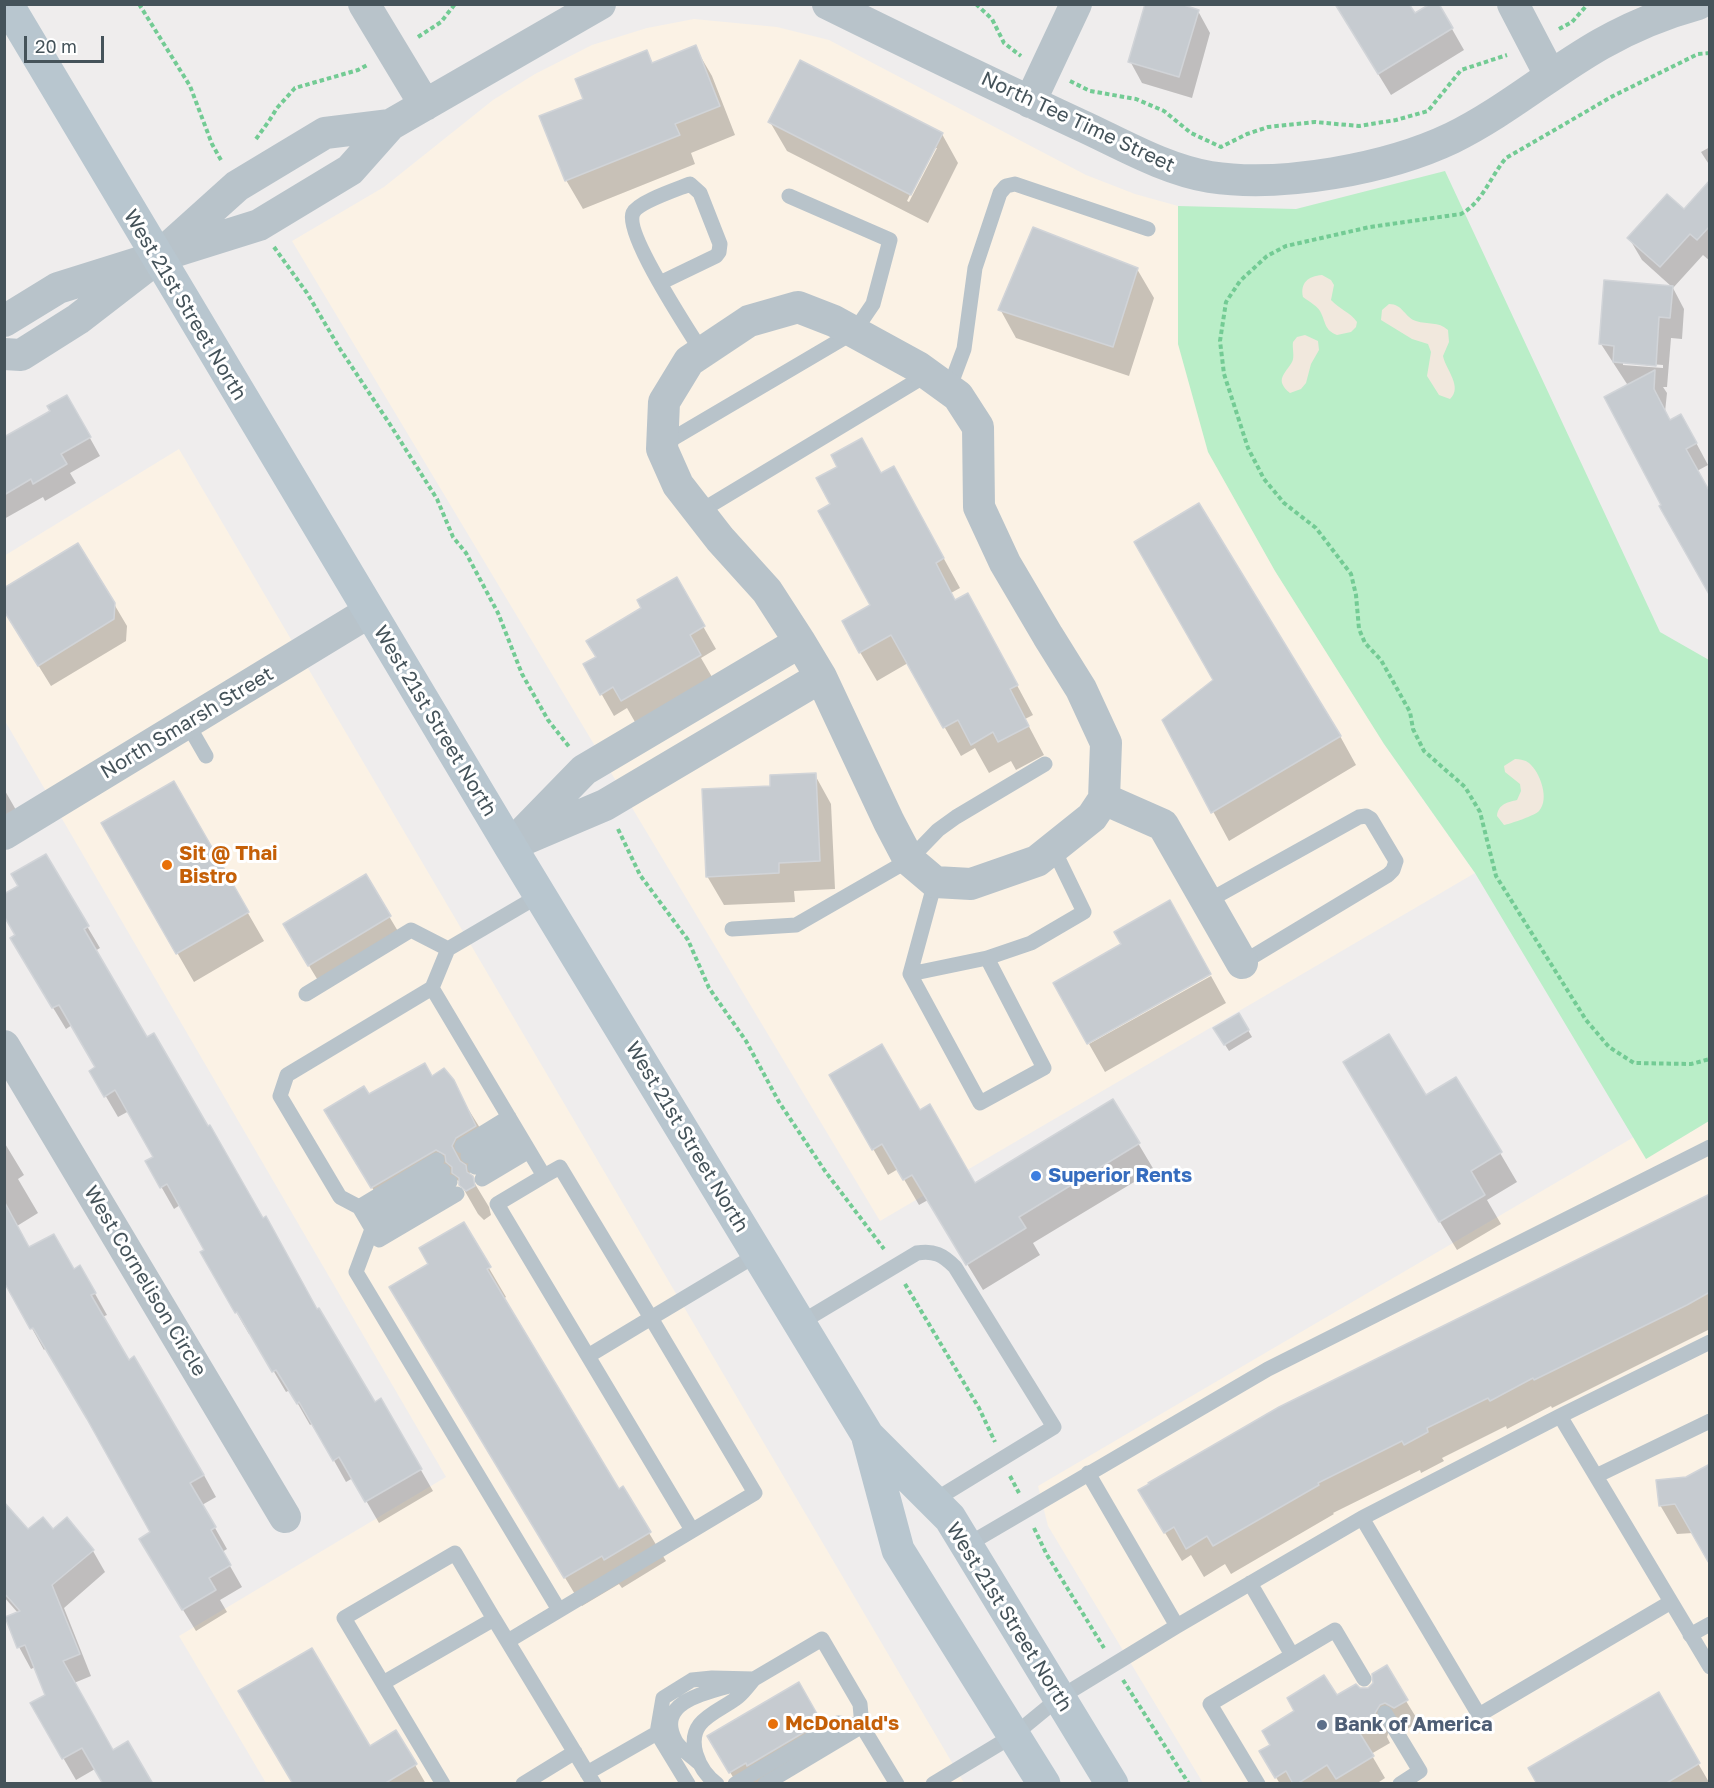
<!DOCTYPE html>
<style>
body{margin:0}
#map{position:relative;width:1714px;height:1788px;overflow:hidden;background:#efeded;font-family:"Golos Text",sans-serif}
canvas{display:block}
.frame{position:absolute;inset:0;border:6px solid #45535a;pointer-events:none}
.scale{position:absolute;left:24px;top:36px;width:80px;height:27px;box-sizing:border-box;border:3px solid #45535a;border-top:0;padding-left:8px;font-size:18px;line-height:21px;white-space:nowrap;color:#45535a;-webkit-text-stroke:4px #fff;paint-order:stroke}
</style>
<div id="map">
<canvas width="1714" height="1788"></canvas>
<div class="frame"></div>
<div class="scale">20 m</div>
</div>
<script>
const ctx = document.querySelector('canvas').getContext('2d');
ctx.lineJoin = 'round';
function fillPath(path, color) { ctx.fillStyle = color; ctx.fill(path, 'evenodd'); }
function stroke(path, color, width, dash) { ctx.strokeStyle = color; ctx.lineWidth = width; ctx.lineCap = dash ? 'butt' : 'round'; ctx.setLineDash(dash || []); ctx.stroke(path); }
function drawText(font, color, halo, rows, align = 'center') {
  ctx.font = font + ' "Golos Text",sans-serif'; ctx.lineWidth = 6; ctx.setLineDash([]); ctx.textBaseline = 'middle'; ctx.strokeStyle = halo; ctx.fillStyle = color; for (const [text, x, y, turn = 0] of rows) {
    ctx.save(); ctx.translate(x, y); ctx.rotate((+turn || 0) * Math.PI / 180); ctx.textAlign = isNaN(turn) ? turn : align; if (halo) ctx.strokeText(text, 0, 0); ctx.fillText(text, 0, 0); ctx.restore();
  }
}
fillPath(new Path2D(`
 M694,19L777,27L829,40L1086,175L1135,194L1178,206V344L1384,744L1475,873L880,1221L292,241L384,187L493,100L535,74L592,45L647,28Z
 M179,449L964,1783H266L179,1636L446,1477L5,721L4,556Z
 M1709,1121V1783H1203L1048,1526L1038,1486L1634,1137L1646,1158Z`), '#fbf2e5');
fillPath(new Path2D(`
 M1445,171L1660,632L1709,660V1121L1646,1159L1475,873L1384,744L1275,571L1208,452L1178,344V206L1296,209Z`), '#baeec8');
fillPath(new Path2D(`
 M1322,275L1331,280L1334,285L1331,300C1339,309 1350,312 1357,322L1356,327L1351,332L1337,335C1324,330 1326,322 1320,311C1316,305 1308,301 1303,297C1300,283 1308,276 1322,275Z
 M1389,304C1403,304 1405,318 1416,321C1428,325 1438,321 1448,330L1449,342L1443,356C1446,370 1463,387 1450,399L1439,395L1427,376L1431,352L1428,344L1412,339L1381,320L1382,310Z
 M1305,335L1318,341L1319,350L1311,364L1306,383L1301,389L1290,393C1274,380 1285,374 1292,362C1295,357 1292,348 1293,342L1297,337Z
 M1515,759C1520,759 1525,760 1529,763C1540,772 1550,799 1539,811C1536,815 1510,824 1504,825L1497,816C1498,804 1508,802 1517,800L1521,791L1520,784L1505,772L1504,766Z`), '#f1e8dd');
fillPath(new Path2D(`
 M1179,4H1198L1184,7L1198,11L1210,33L1192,98L1142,83L1130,61Z
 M1414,16L1452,29L1464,50L1391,95L1350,28Z
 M695,47L712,76L735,135L691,153L695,164L583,209L566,180L585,99L647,52L653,64Z
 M770,122L942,134L958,163L928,223L787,151ZM933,148H937L909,202L907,201Z
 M1710,147V166L1701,152Z
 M1710,182V261L1703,255L1673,288L1684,309L1682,339L1671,338L1667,387H1663L1667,393L1665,412L1671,421L1693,437L1708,465L1697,471L1663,506L1632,384H1627L1601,344L1672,287L1642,260L1629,238L1684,211ZM1623,362L1663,365V368L1623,365Z
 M1137,269L1154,298L1129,376L1016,338L1000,309Z
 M67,397L100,456L70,473L76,483L45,501L43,497L4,519V447L52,411Z
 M882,475L910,497L960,588L951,593L956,601L984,624L1033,715L1025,719L1044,755L1016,770L1011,761L989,773L975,748L961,756L908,663L877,681L860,652L872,606Z
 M676,579L716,649L701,658L712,677L635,722L627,708L614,716L585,665L597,657L643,609Z
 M114,604L127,626L126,641L51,686L4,610Z
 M1215,680L1340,736L1356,765L1229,841L1164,720Z
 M815,775L831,804L835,889L794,891L795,902L724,905L707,876L772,787Z
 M173,783L264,941L194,982L103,824Z
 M4,789L16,810L4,816Z
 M45,856L100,948L95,951L146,1040L374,1404L381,1401L433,1491L379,1523L353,1478L346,1482L313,1423L310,1425L290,1390L286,1392L251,1333L249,1334L202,1253L206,1251L180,1205L174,1209L147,1162L155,1157L129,1111L118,1117L91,1071L97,1068L72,1025L66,1029L24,960L17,935L20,887Z
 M365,876L402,938L322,987L297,946Z
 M1211,976L1226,1003L1105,1072L1089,1044Z
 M1239,1015L1252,1037L1229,1051L1215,1029Z
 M444,1070L480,1128L473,1167L469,1174L489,1207L491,1215L484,1220L478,1214L459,1181L453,1179L389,1216L343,1139L368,1096L432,1078Z
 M831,1075L920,1112L975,1185L1113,1101L1154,1170L1033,1243L1040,1255L983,1290L928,1200L919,1205L898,1169L888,1175Z
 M1361,1091L1426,1097L1500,1153L1517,1182L1487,1200L1501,1224L1457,1250Z
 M4,1142L24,1175L18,1179L38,1213L17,1226L29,1249L73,1271L80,1267L107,1315L102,1317L128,1362L200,1468L216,1497L202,1505L227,1549L222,1552L242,1587L220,1600L227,1612L196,1631L153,1561L152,1532L95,1429L46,1348L44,1350L4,1278Z
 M1710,1195V1329L1552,1408L1551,1406L1507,1429L1506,1426L1442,1458L1444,1461L1421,1473L1420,1470L1333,1513L1334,1514L1231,1574L1225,1564L1204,1577L1191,1555L1182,1561L1140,1491Z
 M463,1224L506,1297L503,1299L618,1491L649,1533L666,1561L622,1588L619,1584L582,1606L408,1316L430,1264Z
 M1686,1479L1693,1533L1677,1534L1660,1505Z
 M4,1504L28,1532L53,1531L93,1551L105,1572L64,1608L91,1676L74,1683L95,1769L76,1780L32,1704L47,1695L35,1667L31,1669L19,1647L18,1613L4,1597Z
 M798,1684L831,1741L765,1784H737L709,1736Z
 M1363,1690L1406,1701L1419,1722L1407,1729L1399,1724L1389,1730L1387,1737L1390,1743L1371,1754L1385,1778L1376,1784H1280L1261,1752L1337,1698Z
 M1658,1694L1710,1784H1539Z
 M396,1732L426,1784H294L370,1748Z`), '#0003');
const building = new Path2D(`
 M1145,4H1181L1199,10L1179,77L1128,62Z
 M1335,4H1409L1415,13L1430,4H1439L1453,28L1378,74Z
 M696,45L720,106L675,124L680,135L565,181L539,116L583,99L575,79L647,50L652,63Z
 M800,60L943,133L911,195L768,122Z
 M1710,180V226L1697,240L1690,234L1660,267L1627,238L1667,194L1684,209Z
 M1033,227L1138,268L1113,347L998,310Z
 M1604,280L1673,286L1670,318L1659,317L1656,366L1613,362L1614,346L1599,344Z
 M1655,370L1654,389L1670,420L1681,414L1697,443L1686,449L1710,492V596L1659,506L1661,505L1604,397Z
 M67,395L91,437L61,454L67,464L33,484L31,479L4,495V437L50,411L47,406Z
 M862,438L881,473L894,466L944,558L936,563L955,600L968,593L1018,685L1010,689L1029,726L998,742L993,732L971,745L958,720L943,728L891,635L859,653L842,621L870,605L818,511L830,504L816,478L837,467L831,455Z
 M1199,503L1341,736L1211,813L1162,720L1213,680L1134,542Z
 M78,543L115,603L114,619L38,666L4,611V588Z
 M677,577L705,626L690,635L701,655L621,701L613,687L600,695L583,664L596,657L586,641L641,608L637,600Z
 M816,773L820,861L779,863V873L706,877L702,789L770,786V775Z
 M174,781L249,912L176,954L101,823Z
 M46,854L89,926L84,929L147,1037L154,1033L208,1126L210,1125L263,1218L266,1216L317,1309L319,1308L375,1402L381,1398L422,1469L365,1502L339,1457L333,1461L299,1402L297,1404L276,1370L272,1372L237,1312L235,1313L200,1252L204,1250L167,1184L160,1188L145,1161L153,1157L115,1090L104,1097L89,1071L95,1067L59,1005L52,1008L10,938L15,935L4,916V894L18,886L11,874Z
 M366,874L391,916L308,966L283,924Z
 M1170,900L1211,974L1087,1044L1053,983L1121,944L1114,932Z
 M1239,1013L1249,1030L1224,1045L1213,1028Z
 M1389,1034L1426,1095L1456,1077L1502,1152L1471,1171L1485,1195L1439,1222L1343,1062Z
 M882,1044L920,1110L930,1104L975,1183L1113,1099L1140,1143L1019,1217L1026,1228L966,1265L912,1175L903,1180L882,1144L872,1150L829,1075Z
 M425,1063L432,1076L444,1068L454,1080L476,1126L456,1138L452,1146L460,1161L466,1165L467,1172L473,1176L475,1186L466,1191L459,1185V1178L452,1173V1167L446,1162L445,1155L436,1150L371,1188L324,1110L364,1086L369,1094Z
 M1710,1194V1292L1687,1305L1534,1380L1533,1378L1490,1401L1488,1398L1427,1428L1428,1432L1404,1445L1402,1441L1318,1483L1319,1485L1213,1546L1207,1536L1186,1549L1174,1527L1164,1533L1138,1490L1149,1484L1148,1483L1279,1407Z
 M4,1201L29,1247L54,1234L74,1269L80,1265L96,1293L91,1295L129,1360L134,1356L204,1475L190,1483L216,1527L211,1530L231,1565L209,1578L216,1590L182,1610L139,1539L150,1532L87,1419L33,1328L30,1329L4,1282Z
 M464,1222L491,1267L487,1269L619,1489L623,1486L651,1532L604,1560L602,1556L564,1578L389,1287L428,1264L419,1248Z
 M1710,1464V1565L1675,1504L1659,1506L1656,1480L1686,1477Z
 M4,1502L28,1529L43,1517L53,1529L67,1517L94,1550L52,1585L80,1654L63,1661L113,1750L128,1741L153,1784H103L82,1748L62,1759L30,1703L45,1695L25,1645L17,1648L5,1617L20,1611L4,1593Z
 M312,1648L370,1746L396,1730L417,1764L384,1784H293L238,1691Z
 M1387,1665L1408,1700L1394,1708L1385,1703L1380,1705L1375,1713L1378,1721L1359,1732L1374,1756L1336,1779L1327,1765L1297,1784H1293L1286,1771L1275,1778L1259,1751L1270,1745L1262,1731L1294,1711L1287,1698L1324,1675L1337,1695L1356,1684L1360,1688H1368L1373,1683L1372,1674Z
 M799,1682L820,1719L816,1721L818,1724L747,1766L746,1763L729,1773L707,1736Z
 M1659,1692L1700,1763L1665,1784H1537L1528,1768Z`);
fillPath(building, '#c6cbd0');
stroke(building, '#d1d4d8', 1.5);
stroke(new Path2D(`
 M139,4L190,86L212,144L222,162
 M976,4L992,19L1004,43L1021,56
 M1559,29L1572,22L1588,4
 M418,37L441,22L455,4
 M1710,53L1698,54L1613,96L1506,158C1490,177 1483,202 1461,214L1370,227L1286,246L1267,256L1240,281L1226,302L1220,341L1224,374L1248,448L1264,479L1284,503L1316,528L1351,574L1356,595L1359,629L1365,643L1381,660L1410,712L1413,729L1424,751L1465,787L1480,812L1496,876L1586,1020L1609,1047L1634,1063L1691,1064L1710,1059
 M1070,81L1090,91L1136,99L1164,111L1191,133L1221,147L1247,134L1268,127L1315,122L1359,126L1396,120L1428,111L1461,70L1507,55
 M256,139L269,121L277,108L295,88L358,70L369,64
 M274,247L307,293L340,349L391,426L437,499L453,537L466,553L498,613L522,674L548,720L570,748
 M618,829L640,875L688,940L709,988L746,1041L779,1102L825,1171L884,1249
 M905,1284L979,1408L995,1442
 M1010,1476L1019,1493
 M1034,1528L1047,1555L1104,1648
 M1123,1680L1189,1784`), '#73cb94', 4, [4.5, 3]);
stroke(new Path2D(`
 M660,283L716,256L719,252L720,244L700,193L690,184C678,189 638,202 633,213C624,233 689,331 702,352
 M949,389L964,349L975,268L1000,193L1006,186L1015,184L1148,229
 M662,445L854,332L873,304L890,240L789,196
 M699,512L928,374
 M187,723L206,756
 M935,882L910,974L987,958L1031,943L1084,912L1053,848
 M540,895L448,949L432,988L544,1176L560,1167L651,1318L758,1254
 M1206,902L1359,817L1366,816L1371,819L1396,861L1393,870L1388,875L1242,963
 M732,929L796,925L909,860L938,830L956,817L1045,764
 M910,974L980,1103L1044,1068L987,958
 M432,988L287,1075L280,1096L340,1197L359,1207L372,1229L356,1272L559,1610
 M306,994L411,930L448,949
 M462,1146L509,1117
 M468,1156L515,1128
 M475,1167L522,1139
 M544,1176L497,1204L692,1530
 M482,1179L529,1151
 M450,1182L372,1229L379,1240L457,1194
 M359,1207L437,1160
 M365,1217L443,1171
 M800,1323L917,1253C934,1250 943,1255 955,1267L1054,1427L933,1501
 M1560,1416L1710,1667
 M1088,1473L1177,1626
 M1596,1476L1710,1421
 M1362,1518L1479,1715L1671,1602
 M967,1545L1268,1369L1710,1147
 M1250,1583L1292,1655
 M494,1619L594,1784
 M1690,1635L1710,1624
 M508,1641L755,1493L651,1318L588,1356
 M383,1683L494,1619L455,1553L344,1618L443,1784
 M1385,1713L1420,1771L1400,1784
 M699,1763C692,1756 679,1749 675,1740C654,1699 714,1691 740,1683
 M587,1773L657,1733
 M523,1784L575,1752
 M688,1784L657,1733L663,1698L692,1680L712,1678L754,1679L822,1639L860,1704L862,1726L897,1784
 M717,1784C706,1776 700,1767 696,1754C686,1719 718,1713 738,1697C744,1692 749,1685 754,1679
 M735,1784L838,1723L862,1726
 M765,1784L862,1726
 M933,1784L1014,1735L1059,1698L1177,1626L1362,1518L1560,1416L1710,1342
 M1258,1784L1210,1704L1335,1630L1364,1679`), '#b8c3ca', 15);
stroke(new Path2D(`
 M364,4L425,105
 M828,4C911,45 994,85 1078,124C1120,143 1163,169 1210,177C1281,188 1387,169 1452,138C1505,112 1550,73 1601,44C1631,27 1665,13 1698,4
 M1513,4L1550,75
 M1030,102L1076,4
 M390,125L600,4
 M798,307L834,321L918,367L958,396L978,427L979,507L1005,563L1048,636L1081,689L1106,743L1104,799L1092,817L1037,861L971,884L935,882L909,860L889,822L821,677L800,642L767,591L720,539L678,485L662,449L664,402L689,361L749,321Z
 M4,321L58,288L259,225L350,170L390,125L325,133L237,186L157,258L78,319L21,355L4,354
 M1104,799L1163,825L1242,963
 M4,834L369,612
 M525,839L605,805L821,677
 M510,846L584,770L800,642
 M4,1046L285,1517`), '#b8c3ca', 32);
stroke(new Path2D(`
 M7,4L510,846L868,1436L950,1518L1112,1784
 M868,1438L898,1550L1044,1784`), '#b8c6cf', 33);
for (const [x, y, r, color] of [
 [167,865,6,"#e8710a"],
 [1036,1176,6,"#3f7fe0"],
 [773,1724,6,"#e8710a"],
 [1322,1725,6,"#5c6f8a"]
]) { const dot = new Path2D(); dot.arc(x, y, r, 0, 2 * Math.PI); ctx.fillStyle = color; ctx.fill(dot); stroke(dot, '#fff', 2); }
drawText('20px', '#45535a', '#fff', [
 ["North Tee Time Street",1078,122,25],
 ["West 21st Street North",185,305,59],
 ["West 21st Street North",435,721,59],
 ["North Smarsh Street",187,723,-31],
 ["West 21st Street North",687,1137,59],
 ["West Cornelison Circle",145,1281,59],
 ["West 21st Street North",1009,1617,58]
]);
drawText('bold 20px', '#c56008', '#fff', [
 ["Sit @ Thai",179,854],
 ["Bistro",179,877],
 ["McDonald's",785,1724]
], 'left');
drawText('bold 20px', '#366cbe', '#fff', [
 ["Superior Rents",1048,1176]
], 'left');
drawText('bold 20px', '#4e5e75', '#fff', [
 ["Bank of America",1334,1725]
], 'left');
</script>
